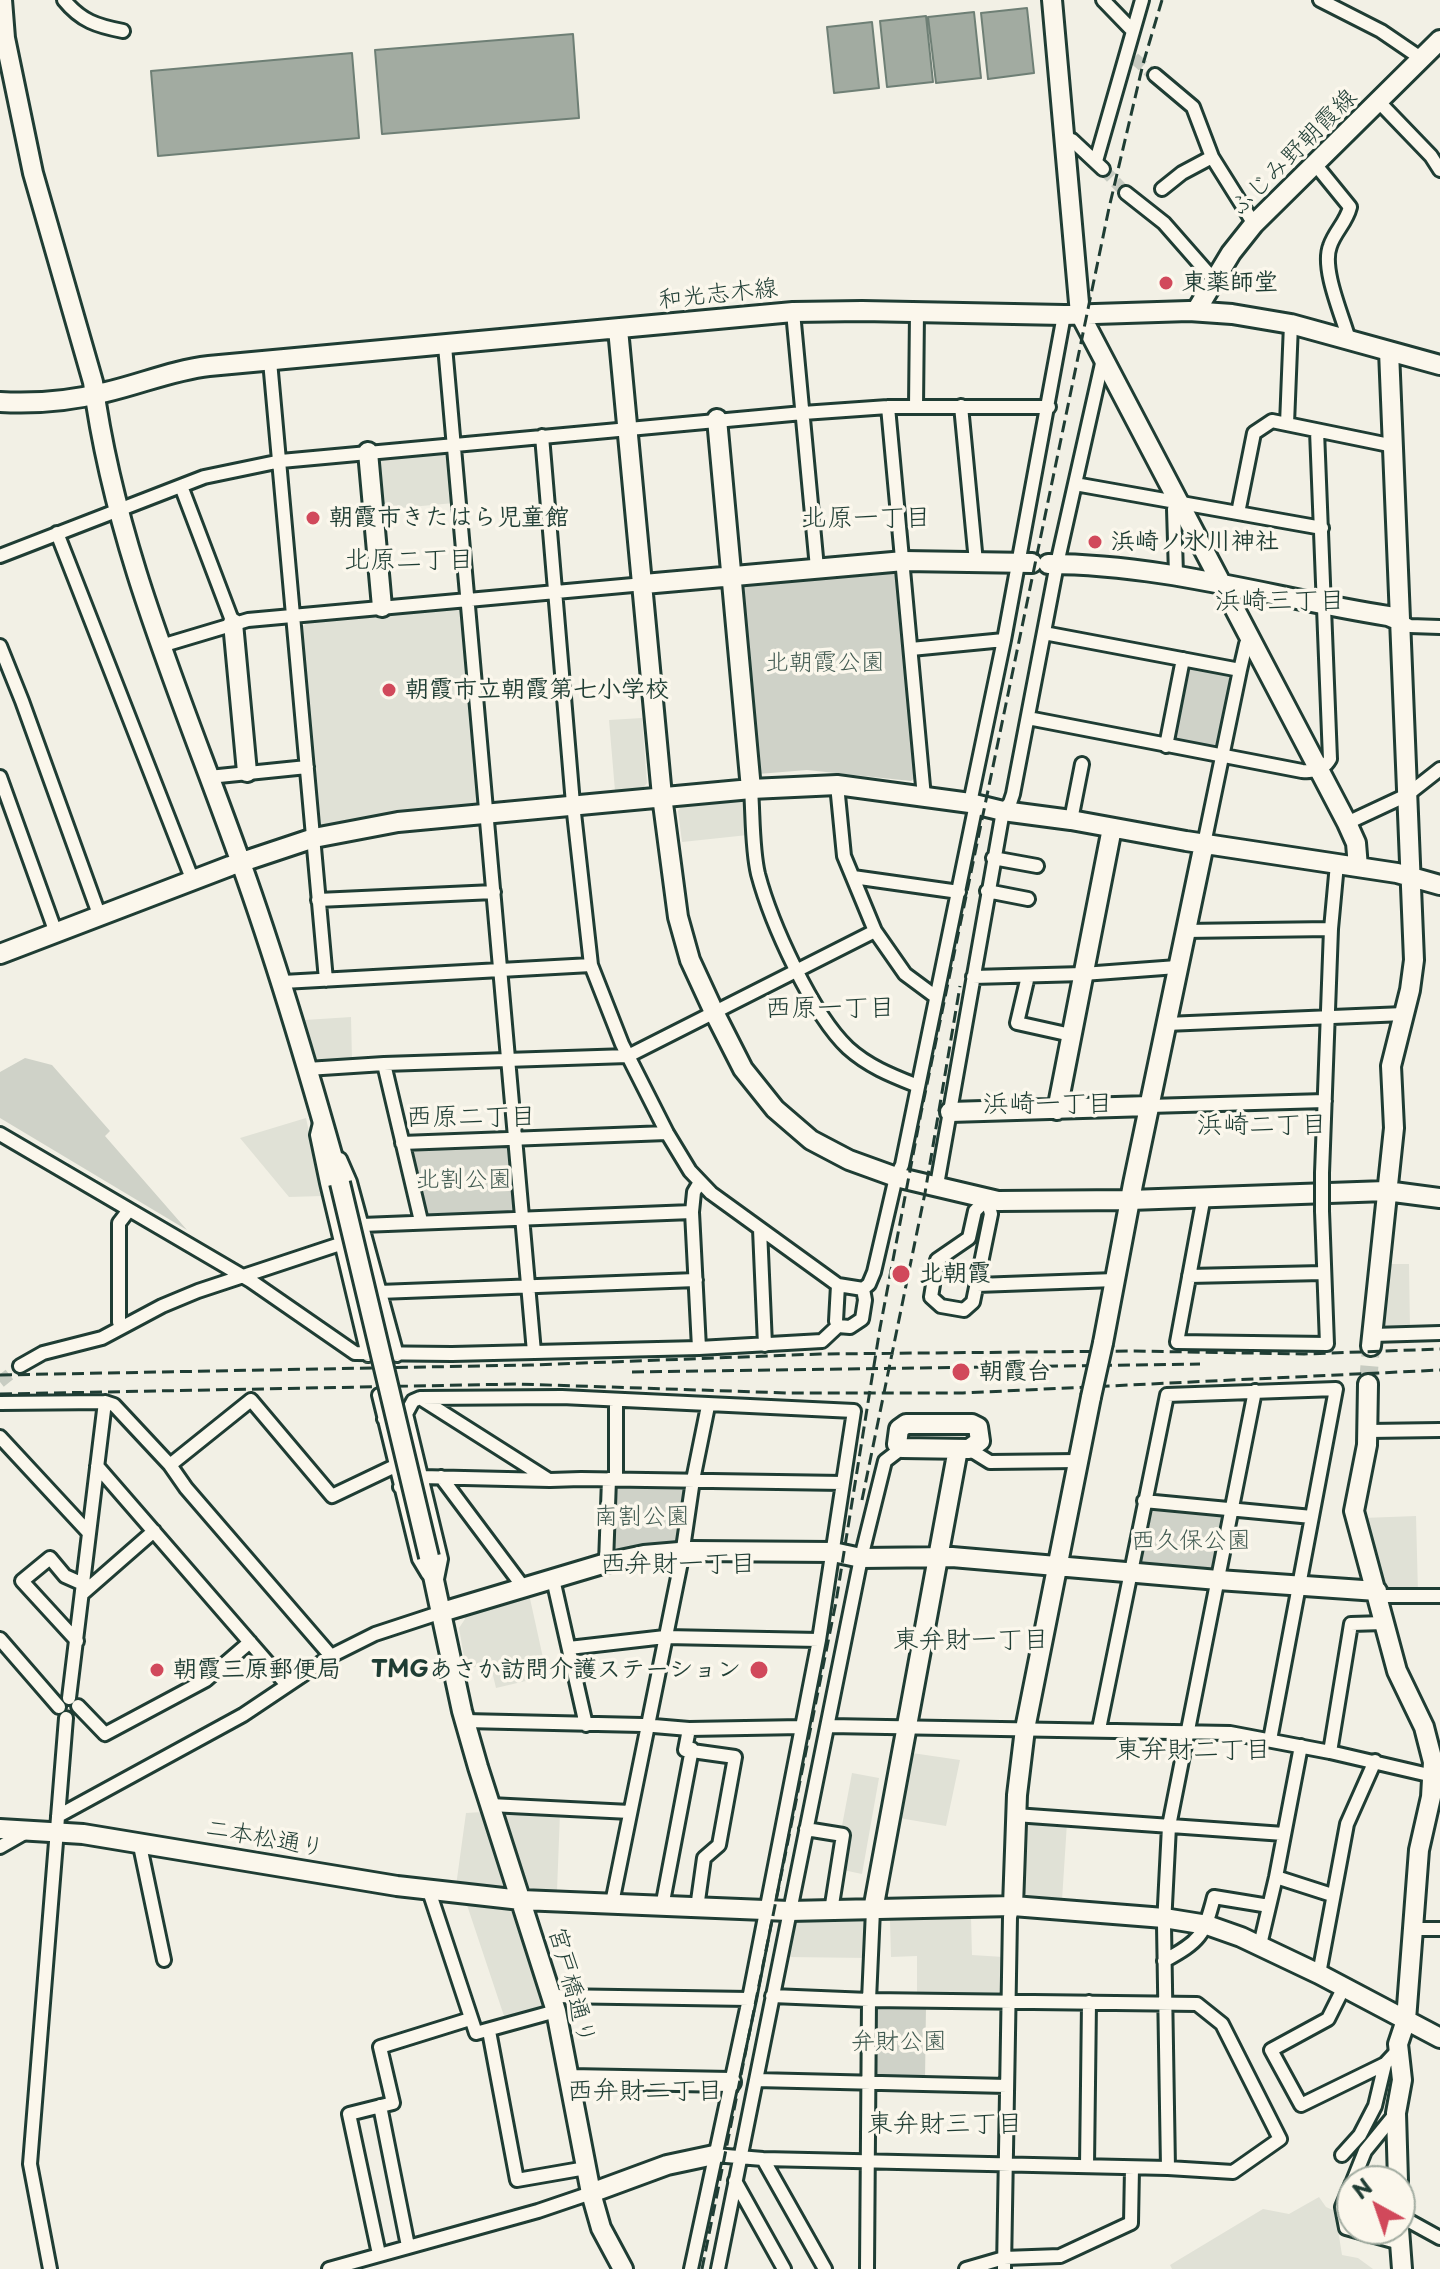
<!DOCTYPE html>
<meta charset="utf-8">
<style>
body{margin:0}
#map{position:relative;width:1440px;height:2269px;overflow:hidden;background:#f2f0e5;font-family:"Playpen Sans",sans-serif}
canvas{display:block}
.north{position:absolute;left:1336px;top:2165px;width:80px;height:80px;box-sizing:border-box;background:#fbf7ec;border:2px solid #a3ada2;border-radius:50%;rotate:320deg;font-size:22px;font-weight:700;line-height:32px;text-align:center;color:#1f3d34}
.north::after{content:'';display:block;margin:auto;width:28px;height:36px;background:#d1495b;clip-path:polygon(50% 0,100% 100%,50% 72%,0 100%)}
</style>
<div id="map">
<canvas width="1440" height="2269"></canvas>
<div class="north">N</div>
</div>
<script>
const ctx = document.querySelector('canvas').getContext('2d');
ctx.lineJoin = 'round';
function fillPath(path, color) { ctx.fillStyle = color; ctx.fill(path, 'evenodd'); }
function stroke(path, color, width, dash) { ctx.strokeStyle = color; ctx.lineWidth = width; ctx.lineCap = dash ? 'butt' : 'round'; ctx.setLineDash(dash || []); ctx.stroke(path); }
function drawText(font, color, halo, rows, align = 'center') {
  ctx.font = font + ' "Playpen Sans","Klee One",sans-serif'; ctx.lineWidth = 7; ctx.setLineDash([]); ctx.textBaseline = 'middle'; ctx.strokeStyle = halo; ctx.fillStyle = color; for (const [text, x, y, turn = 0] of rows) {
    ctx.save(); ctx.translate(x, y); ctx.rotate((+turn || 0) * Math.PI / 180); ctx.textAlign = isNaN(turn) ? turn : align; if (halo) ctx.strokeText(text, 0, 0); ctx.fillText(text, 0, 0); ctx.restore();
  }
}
fillPath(new Path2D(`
 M450,451L454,503L378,510L373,456Z
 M458,606L465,611L481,800L477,803L361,818L322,827L319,823L301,628L309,621Z
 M642,718L647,783L642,789L615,791L609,720Z
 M741,799L746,803L748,835L682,842L678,811L681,807Z
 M351,1017L352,1060L321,1061L316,1058L305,1020Z
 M306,1118L323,1196L289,1197L240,1138Z
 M1387,1264H1409L1410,1329H1379Z
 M1416,1516L1418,1593H1383L1363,1518Z
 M529,1594L547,1676L496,1688L490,1663L466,1669L459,1628L465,1619L464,1613Z
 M912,1753L960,1760L946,1826L899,1818Z
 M852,1773L879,1778L862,1874L843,1870L841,1831Z
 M508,1811L560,1813L557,1891H532L527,1886L504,1816Z
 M482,1812L506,1885L504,1889L456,1886L466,1813Z
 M1030,1819L1067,1823L1062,1900L1028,1897L1024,1892L1025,1825Z
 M467,1905L510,1909L516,1914L545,2004L542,2009L505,2019Z
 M927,1917H971L972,1955L1003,1957V1993L999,1997L917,1996V1956L891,1957L890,1921Z
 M864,1919L868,1923V1958L786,1957L793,1925L797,1921Z
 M1319,2197L1326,2207L1335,2211L1342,2255L1358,2258L1373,2269H1172L1170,2265L1263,2209L1289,2214Z`), '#e0e1d6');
fillPath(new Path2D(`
 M898,568L918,776L911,781L807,770L758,774L736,585L741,581Z
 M1188,665L1227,672L1232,680L1219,747L1216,750L1178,742L1173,736Z
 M25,1058L52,1065L110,1131L105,1136L187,1230L0,1118V1072Z
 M506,1144L512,1149L518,1208L512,1213L429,1217L424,1212L411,1151L415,1147Z
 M617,1486H683L687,1491L677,1542L674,1545L613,1555L610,1551L613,1490Z
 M1150,1506L1222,1513L1226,1519L1216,1569L1210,1572L1138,1566Z
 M872,2004L926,2005L925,2081L872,2080Z`), '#cfd2c8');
const water = new Path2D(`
 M1027,8L1034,73L988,79L981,13Z
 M974,12L981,78L936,83L928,17Z
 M926,16L933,82L887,87L880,21Z
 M872,22L879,88L834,93L827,27Z
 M573,34L579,118L382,134L375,50Z
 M352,53L359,138L158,156L151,71Z`);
fillPath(water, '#a2aba1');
stroke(water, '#6e7f75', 2);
stroke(new Path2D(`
 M1134,58L1152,74
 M1103,169L1126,193
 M0,1382L20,1366`), '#c8ccc2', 12, [12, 6]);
stroke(new Path2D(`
 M1368,1384L1371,1346`), '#c8ccc2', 18, [18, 9]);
const street = new Path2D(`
 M64,0C81,21 97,26 123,31
 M1103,0L1133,31
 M1320,0L1381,31L1422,59
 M1155,75L1193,107L1212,157L1254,224
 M1379,102L1431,156L1440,170
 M1064,137L1072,140L1103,169
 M1096,161L1142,0
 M1315,164L1350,207C1346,223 1335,231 1330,246C1321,269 1343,317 1349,340
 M1162,189L1182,173L1212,157
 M1126,193L1164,223L1214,280
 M793,312L817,568
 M445,346L534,1352
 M270,361L326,980
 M961,406L976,562
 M888,407L924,797
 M916,407L917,312
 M1287,424L1291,324
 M542,436L573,804L591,965L622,1044L667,1133L690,1171L711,1193L838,1285L863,1289L865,1300L862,1319L850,1327L838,1326
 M1075,484L1322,528
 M181,486L233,623
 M1238,513L1254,433L1272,421L1394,446
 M57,533L193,881
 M0,556L204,477L281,461L803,413L888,407H1049
 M1176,574L1174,509L1180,501
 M1400,621L1410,626L1440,627
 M1044,633L1240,670
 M0,646L22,701L100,917
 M161,646L248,620L644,584
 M911,649L1004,640
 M1028,718L1302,771C1313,772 1324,770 1330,759L1317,431
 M1166,746L1183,659
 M0,777L56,933
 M209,777L307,767
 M837,785L844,856L875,931L905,974L936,997
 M751,789C753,816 752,848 758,874C771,923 812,1014 848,1048C869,1067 893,1076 918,1086
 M970,803L1004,640L1064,315
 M1071,820L1082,764
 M1347,823L1407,795L1440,769
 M1204,844L1240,670L1246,644L1252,638
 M993,858L1037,866
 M853,877L959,892
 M987,891L1028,899
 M318,900L494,892
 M1184,931L1331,929
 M1028,976L1017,1023L1071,1035
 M973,977L1083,974L1177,967
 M283,982L591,965
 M1166,1024L1404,1014
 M384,1064L421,1221
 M307,1069L384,1064L628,1056L875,931
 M1149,1106L1325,1101
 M320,1123L317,1135L327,1183L368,1355
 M0,1134L251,1281L355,1353L452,1354L699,1348L822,1341L838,1326
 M402,1143L667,1133
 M340,1159L350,1182L397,1355
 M1322,1173L1331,929L1337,864
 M937,1185L1003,811L1010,803L1013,794L1057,564L1103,359
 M1204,1196L1177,1342L1327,1344L1322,1211
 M987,1199L991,1214L973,1302L964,1310L941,1306L931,1297L937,1260L969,1238L975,1211Z
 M362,1225L692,1212
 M760,1229L765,1345
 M1189,1276L1323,1273
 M838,1285L836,1321L838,1326
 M977,1285L1115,1280
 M863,1289L869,1284L874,1272L896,1177L902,1165L976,804
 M379,1292L696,1280
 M121,1327L119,1322V1223L129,1210
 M1373,1335L1440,1333
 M699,1348L692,1212L694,1192L700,1182
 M20,1366L43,1353L102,1338L162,1306L198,1291L343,1243
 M379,1395L419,1559L428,1574
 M420,1398L549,1480
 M0,1403L105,1402L114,1405L170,1465L186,1488L331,1656
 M406,1414L441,1559L437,1579
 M384,1419L406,1414L413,1401L420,1398L562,1397L854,1411L819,1640L749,1999L691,2269
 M1369,1431L1440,1430
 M0,1437L89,1533
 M969,1449L990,1462L1077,1461
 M170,1465L251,1400L332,1496L395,1466
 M97,1466L287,1685
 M441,1477L524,1588
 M616,1479V1400
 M400,1487L421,1477L550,1480L581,1479L843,1483
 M1144,1501L1312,1517
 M606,1563L609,1479
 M553,1579L586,1725
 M82,1594L154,1531
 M1378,1596H1440
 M0,1639L59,1707
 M77,1641L22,1581L50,1558L65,1576L83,1584
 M569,1648L665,1637L819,1640
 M69,1698L105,1402
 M78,1706L105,1734L206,1680L250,1642
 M465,1721L642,1725L689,1729L802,1727
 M829,1726L1230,1733L1330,1752L1433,1776
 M689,1729L685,1750L735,1757L719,1845L704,1858L697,1908
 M1099,1729L1167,1395L1336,1389L1270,1740
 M1330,1752L1351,1624L1384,1623
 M490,1805L630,1812
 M1015,1815L1284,1834
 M58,1816L243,1715L331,1656L375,1634L442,1612
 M806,1829L843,1835L831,1911
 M139,1841L164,1960
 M0,1847L28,1831
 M1276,1877L1332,1895
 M429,1891L476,2033L556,2011
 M612,1903L681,1562L693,1480L708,1406
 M662,1907L692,1749
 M1414,1929H1440
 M1260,1945L1276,1877L1301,1746
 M1164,1961C1200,1941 1204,1936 1214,1897L1269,1906
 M1319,1974L1347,1824L1375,1761
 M1344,1987L1328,2019L1271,2050L1301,2105L1385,2064L1399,2049
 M553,1996L749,1999
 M489,2031L517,2180L586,2168
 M756,2080L1007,2086
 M380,2106L408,2246
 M714,2155L763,2159L1168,2168L1233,2172L1280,2139L1222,2024L1197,2004L869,2000L772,1996
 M1342,2155L1360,2135L1375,2106L1385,2064
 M763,2159L825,2269
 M1087,2166L1089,2002
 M1168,2168L1164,1925L1169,1826L1255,1391
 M735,2181L784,2269
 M1353,2181L1365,2151L1396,2113
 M1352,2183L1342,2207L1346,2228L1400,2243
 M1400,2216L1440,2238
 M379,2254L349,2114L393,2103L380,2047L470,2019
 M50,2269L30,2164L66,1718
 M329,2269L538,2211L591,2193
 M718,2269L861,1558L885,1461L902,1448
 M867,2269L869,2000L873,1910
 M966,2269L1004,2258L1060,2256L1131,2223L1132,2168
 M1004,2269L1010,1917L1013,1906`);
const secondary = new Path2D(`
 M2,0L5,38L33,173L93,382C115,550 185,705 241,863C279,969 310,1075 340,1183
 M1052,0L1080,314L1347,823L1356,843L1358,867
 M1196,311L1231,253L1254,224L1440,40
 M618,329L662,796L678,917L690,960L714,1012L743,1069L775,1109L811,1140L849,1160L896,1177L998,1201L1130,1200L1386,1191L1440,1198
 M0,402C36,404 71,401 106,392C141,384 173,370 209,366L793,312L862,311L1064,315L1189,311L1232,314L1291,324L1440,365
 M717,419L751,789
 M368,452L382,607
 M1048,564C1163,564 1274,598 1388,616L1400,621
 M644,584L904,561L1032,563
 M233,623L247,772
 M0,954L230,866L314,838L398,822L751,789L837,785L970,803L1003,811L1071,820L1186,841L1397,873L1440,885
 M1057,1110L1112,828
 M950,1112L1149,1106
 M1103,1343L1133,1184L1204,844
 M1371,1346L1394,1128L1391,1066L1410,990L1414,960L1389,351
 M1368,1384L1367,1445L1354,1511L1397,1671L1424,1727L1433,1762L1431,1797L1419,1850L1406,2020L1398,2044L1402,2080L1396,2113L1398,2181
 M906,1424H972L978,1427L980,1441L969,1449L902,1448L897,1444L899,1429Z
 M429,1557L462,1711L478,1767L556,2011L591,2193L601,2228L623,2269
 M442,1612L606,1563L644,1555L691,1551L833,1552L861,1558L952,1557L1218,1580L1377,1591
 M0,1829L83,1834L397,1886L521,1900L789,1911L1013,1906L1164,1918L1207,1925L1241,1937L1319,1974L1440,2038
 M1013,1906L1017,1795L1025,1729L1091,1397
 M873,1910L958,1449
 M570,2079L731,2082
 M591,2193L667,2165L714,2155
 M1399,2229L1402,2269`);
stroke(street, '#1f3d34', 18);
stroke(secondary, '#1f3d34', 24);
stroke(street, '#fbf7ec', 12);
stroke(secondary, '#fbf7ec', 18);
stroke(new Path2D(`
 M632,1372L1200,1364
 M0,1375L531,1365L820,1354L1134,1351L1304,1354L1440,1349
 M0,1394L518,1384L789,1393H963L1440,1370
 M862,1500L925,1193L960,986
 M702,2269L836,1602L880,1328L921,1113L1109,208L1143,64L1162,0`), '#1f3d34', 3, [12, 6]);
const streetBridge = new Path2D(`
 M1322,1173V1211`);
const secondaryBridge = new Path2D(`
 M340,1183L429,1557
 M1091,1397L1103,1343`);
stroke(streetBridge, '#1f3d34', 18, []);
stroke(secondaryBridge, '#1f3d34', 24, []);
stroke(streetBridge, '#fbf7ec', 12);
stroke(secondaryBridge, '#fbf7ec', 18);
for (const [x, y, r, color] of [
 [1166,283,8,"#d1495b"],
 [313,518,8,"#d1495b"],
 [1095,542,8,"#d1495b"],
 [389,690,8,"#d1495b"],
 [901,1274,10,"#d1495b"],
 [961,1372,10,"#d1495b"],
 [157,1670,8,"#d1495b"],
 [759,1670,10,"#d1495b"]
]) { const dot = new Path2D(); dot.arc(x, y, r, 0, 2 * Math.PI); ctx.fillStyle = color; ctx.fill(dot); stroke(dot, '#fbf7ec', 3); }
drawText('24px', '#1f3d34', '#fbf7ec', [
 ["ふじみ野朝霞線",1294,153,-45],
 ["和光志木線",718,295,-6],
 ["二本松通り",265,1839,10],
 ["宮戸橋通り",571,1986,75]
]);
drawText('bold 24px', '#1f3d34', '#fbf7ec', [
 ["東薬師堂",1182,283],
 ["朝霞市きたはら児童館",329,518],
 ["浜崎ノ氷川神社",1111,542],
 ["朝霞市立朝霞第七小学校",405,690],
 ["北朝霞",919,1274],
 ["朝霞台",979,1372],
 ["朝霞三原郵便局",173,1670],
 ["TMGあさか訪問介護ステーション",741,1670,"right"]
], 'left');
drawText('24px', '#425b52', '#fbf7ec', [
 ["北朝霞公園",825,663],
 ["北割公園",464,1180],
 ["南割公園",642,1517],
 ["西久保公園",1191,1541],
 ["弁財公園",899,2042]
]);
drawText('26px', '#1f3d34', '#fbf7ec', [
 ["北原一丁目",866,519],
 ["北原二丁目",409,561],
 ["浜崎三丁目",1280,602],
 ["西原一丁目",830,1009],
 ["浜崎一丁目",1048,1105],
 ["西原二丁目",471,1118],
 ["浜崎二丁目",1262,1126],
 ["西弁財一丁目",678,1565],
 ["東弁財一丁目",971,1641],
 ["東弁財二丁目",1193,1751],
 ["西弁財二丁目",645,2092],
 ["東弁財三丁目",945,2125]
]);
</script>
